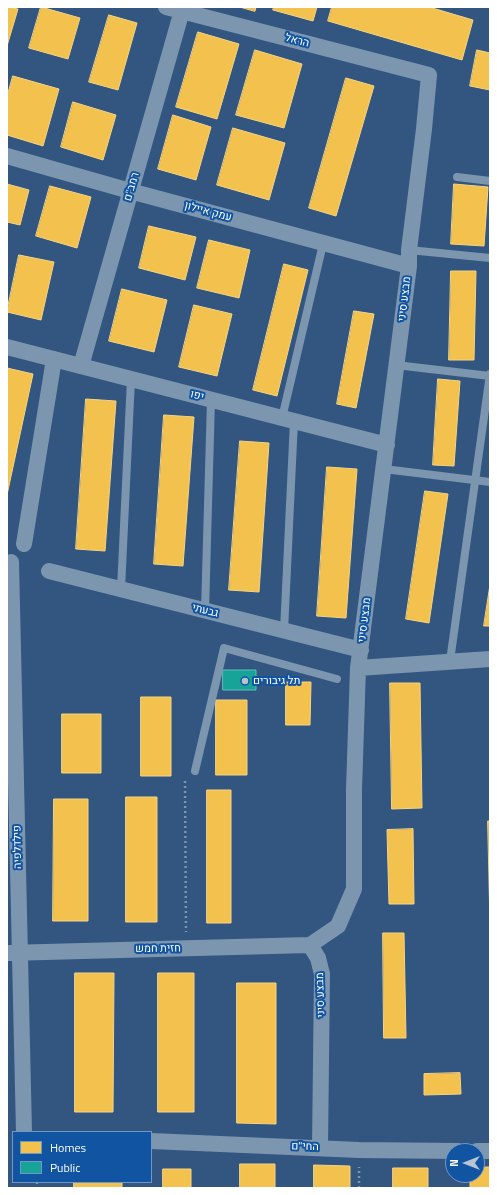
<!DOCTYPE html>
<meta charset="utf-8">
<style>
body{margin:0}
#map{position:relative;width:497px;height:1195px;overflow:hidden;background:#325680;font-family:"Titillium Web",sans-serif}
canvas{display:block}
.frame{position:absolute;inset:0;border:8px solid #fff;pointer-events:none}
.legend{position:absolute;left:12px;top:1131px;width:140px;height:52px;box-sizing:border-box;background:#1154a1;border:1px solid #7098c7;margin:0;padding:5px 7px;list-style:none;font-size:12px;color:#fff}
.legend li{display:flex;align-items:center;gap:8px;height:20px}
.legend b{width:20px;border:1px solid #7098c7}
.north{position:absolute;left:445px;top:1143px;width:40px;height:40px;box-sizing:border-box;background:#1154a1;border:1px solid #7098c7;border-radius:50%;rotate:270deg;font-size:11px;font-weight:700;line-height:16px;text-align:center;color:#fff}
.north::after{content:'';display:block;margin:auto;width:14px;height:18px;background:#b7c4d3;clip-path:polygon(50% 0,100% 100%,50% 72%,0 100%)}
</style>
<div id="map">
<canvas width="497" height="1195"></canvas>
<div class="frame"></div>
<ul class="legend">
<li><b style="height:11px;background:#f2c14e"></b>Homes</li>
<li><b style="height:11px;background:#17a398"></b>Public</li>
</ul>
<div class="north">N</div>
</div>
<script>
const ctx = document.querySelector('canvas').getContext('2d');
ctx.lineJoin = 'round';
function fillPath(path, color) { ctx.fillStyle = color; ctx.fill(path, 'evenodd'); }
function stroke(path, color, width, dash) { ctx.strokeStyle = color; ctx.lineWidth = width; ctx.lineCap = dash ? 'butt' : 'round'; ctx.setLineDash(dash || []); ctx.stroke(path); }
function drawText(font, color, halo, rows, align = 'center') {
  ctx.font = font + ' "Titillium Web",Heebo,sans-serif'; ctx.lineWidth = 4; ctx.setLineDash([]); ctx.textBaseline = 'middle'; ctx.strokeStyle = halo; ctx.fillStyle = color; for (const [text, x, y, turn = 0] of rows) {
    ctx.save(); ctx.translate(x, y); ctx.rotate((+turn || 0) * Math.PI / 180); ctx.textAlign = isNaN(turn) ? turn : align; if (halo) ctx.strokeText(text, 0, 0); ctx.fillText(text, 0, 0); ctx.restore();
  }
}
const homes = new Path2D(`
 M7,7L18,9L7,46Z
 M41,7L80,18L68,59L29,48Z
 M240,7H256L255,11Z
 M274,7H317L313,21L273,10Z
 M332,7H429L473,20L462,60L328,21Z
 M109,15L137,23L118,90L89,82Z
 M198,32L239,44L217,119L176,107Z
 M255,50L302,64L284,128L236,115Z
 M477,50L490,53V90L470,86Z
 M13,76L59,89L43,146L7,135V97Z
 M346,78L374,86L336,216L309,208Z
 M73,102L116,115L103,160L61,147Z
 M173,115L211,127L196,180L158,169Z
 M233,128L285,143L269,200L217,185Z
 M7,184L29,190L20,225L7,222Z
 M454,184L488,187L484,246L451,244Z
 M50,186L91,197L77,248L36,236Z
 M149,226L196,237L185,280L139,268Z
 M209,240L250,250L239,298L197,288Z
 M19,255L54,262L41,320L7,312Z
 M284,264L308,270L277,396L253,390Z
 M451,271H476L474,360H449Z
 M122,289L167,300L154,352L109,341Z
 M194,305L232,314L217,376L179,367Z
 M354,311L374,314L356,408L337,404Z
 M7,368L33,374L7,495Z
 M438,379L460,381L454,466L433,465Z
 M86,399L116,401L105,551L76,549Z
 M164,415L194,417L183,566L154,564Z
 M240,441L269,443L259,592L229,590Z
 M327,467L357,469L346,618L317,616Z
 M425,491L448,494L429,623L406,619Z
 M490,585V626H484Z
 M286,682H311L310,725H286Z
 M390,683H420L422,808L392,809Z
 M141,697H171V776H141Z
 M216,700H247V775H216Z
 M62,714H101V773H62Z
 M207,790H231V923H207Z
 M126,797H157V922H126Z
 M54,799H88V921H53Z
 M488,821H490V924Z
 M413,829L414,904H389L387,830Z
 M383,933H404L406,1038H384Z
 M75,973H114L113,1112H75Z
 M158,973H194V1112H158Z
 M237,983H276V1124L237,1123Z
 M460,1073L461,1094L424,1095V1074Z
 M240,1164H275V1188H240Z
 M314,1165L350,1166V1188H314Z
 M477,1167H490V1188H470V1175H477Z
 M393,1168H428V1188H393Z
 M163,1169H191V1188H163Z
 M74,1182H122V1188H74Z`);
fillPath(homes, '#f2c14e');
stroke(homes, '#f6d483', 1);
const public = new Path2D(`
 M223,670H256V690H223Z`);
fillPath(public, '#17a398');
stroke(public, '#5dbfb7', 1);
stroke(new Path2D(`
 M185,781L186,932
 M37,1182V1188
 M359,1188V1167`), '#7d96b0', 2.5, [2, 3]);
stroke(new Path2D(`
 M457,177L490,181
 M409,250L490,258
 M396,365L490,376
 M282,418L323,244
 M384,469L490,482
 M121,589L131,379
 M205,611L211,400
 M284,631L294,421
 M450,661L490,374
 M195,771L224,648L337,679`), '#7d96b0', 8);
stroke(new Path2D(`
 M166,7L429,75L424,129L409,250V266L358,668L354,789V889L338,926L310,945
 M7,156L130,191L409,266
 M7,347L387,445
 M81,366L183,7
 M24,544L54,359
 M11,562L24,1132
 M49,571L361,650
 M358,668L490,659
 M310,945L318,958L322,974L320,1148
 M7,953L310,945
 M151,1141L359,1150L458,1151
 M477,1151H490`), '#7d96b0', 16);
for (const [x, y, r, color] of [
 [245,681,4,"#b7c4d3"]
]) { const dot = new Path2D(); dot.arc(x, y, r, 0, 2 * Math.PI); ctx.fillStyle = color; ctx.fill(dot); stroke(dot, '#1154a1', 1.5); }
drawText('11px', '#fff', '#1154a1', [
 ["הראל",297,41,15],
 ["רמב\"ם",132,187,-74],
 ["עמק איילון",208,212,15],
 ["מבצע סיני",405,299,-83],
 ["יפו",197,396,14],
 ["גבעתי",205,611,14],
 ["מבצע סיני",365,620,-83],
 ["פילדלפיה",18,847,-91],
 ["חזית חמש",158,949,-1],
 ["מבצע סיני",321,995,-92],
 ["החי\"ם",305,1147,2]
]);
drawText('11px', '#fff', '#1154a1', [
 ["תל גיבורים",253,681]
], 'left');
</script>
